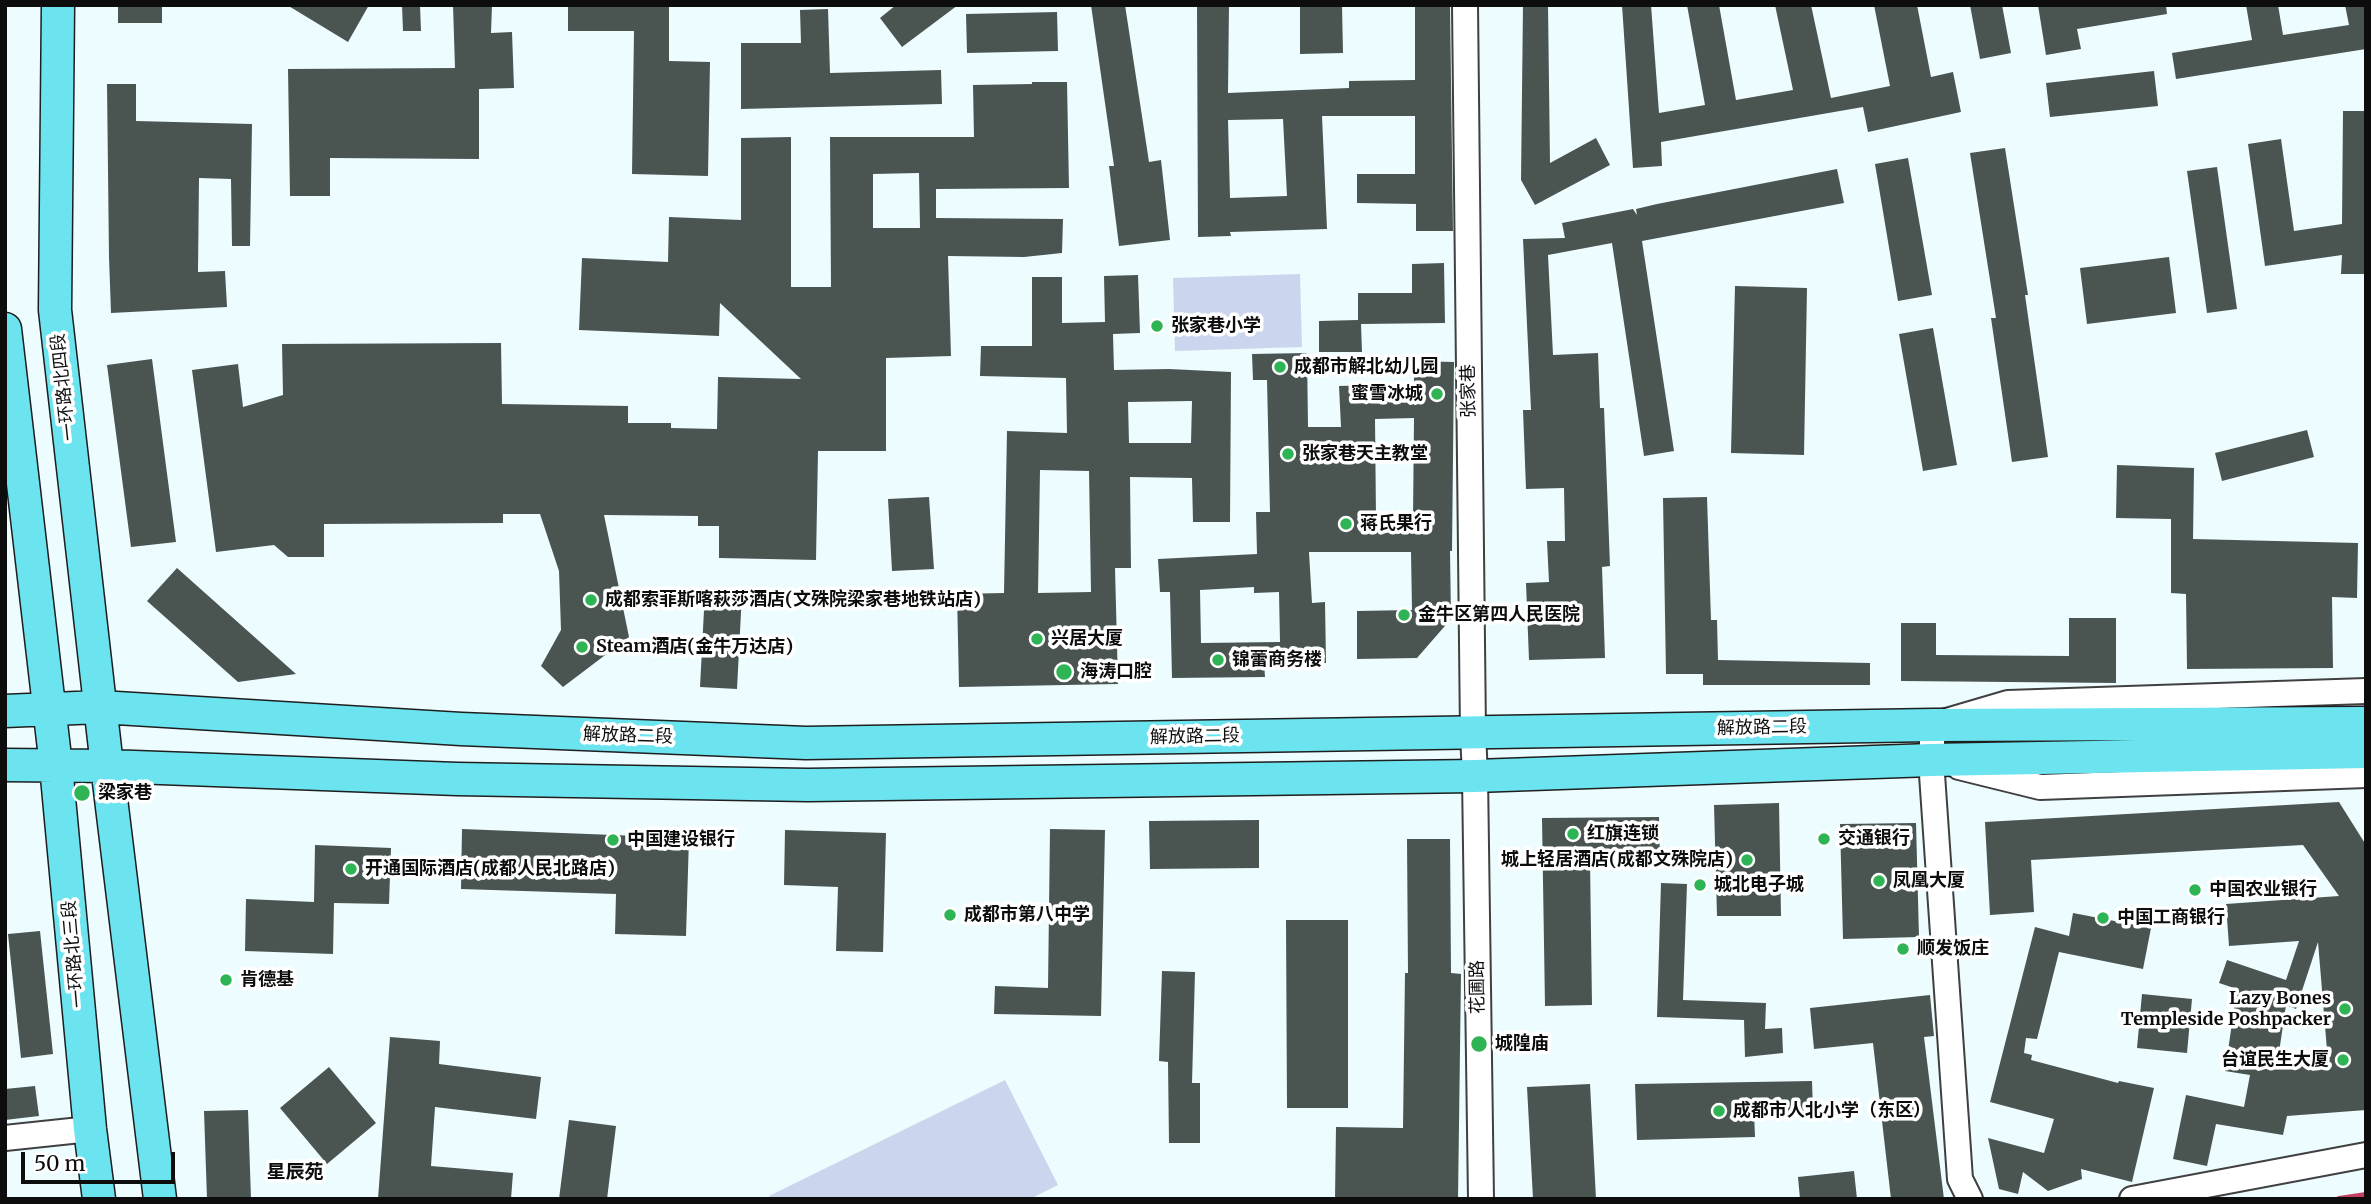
<!DOCTYPE html>
<meta charset="utf-8">
<style>
body{margin:0}
#map{position:relative;width:2371px;height:1204px;overflow:hidden;background:#edfcfe;font-family:Merriweather,serif}
canvas{display:block}
.frame{position:absolute;inset:0;border:7px solid #0d0d0d;pointer-events:none}
.scale{position:absolute;left:21px;top:1152px;width:154px;height:32px;box-sizing:border-box;border:4px solid #0d0d0d;border-top:0;padding-left:9px;font-size:21px;line-height:24px;white-space:nowrap;color:#0d0d0d;-webkit-text-stroke:5px #fff;paint-order:stroke}
</style>
<div id="map">
<canvas width="2371" height="1204"></canvas>
<div class="frame"></div>
<div class="scale">50 m</div>
</div>
<script>
const ctx = document.querySelector('canvas').getContext('2d');
ctx.lineJoin = 'round';
function fillPath(path, color) { ctx.fillStyle = color; ctx.fill(path, 'evenodd'); }
function stroke(path, color, width, dash) { ctx.strokeStyle = color; ctx.lineWidth = width; ctx.lineCap = dash ? 'butt' : 'round'; ctx.setLineDash(dash || []); ctx.stroke(path); }
function drawText(font, color, halo, rows, align = 'center') {
  ctx.font = font + ' Merriweather,"Noto Sans SC",serif'; ctx.lineWidth = 7; ctx.setLineDash([]); ctx.textBaseline = 'middle'; ctx.strokeStyle = halo; ctx.fillStyle = color; for (const [text, x, y, turn = 0] of rows) {
    ctx.save(); ctx.translate(x, y); ctx.rotate((+turn || 0) * Math.PI / 180); ctx.textAlign = isNaN(turn) ? turn : align; if (halo) ctx.strokeText(text, 0, 0); ctx.fillText(text, 0, 0); ctx.restore();
  }
}
fillPath(new Path2D(`
 M1300,274L1302,347L1175,351L1173,278Z
 M1005,1080L1058,1185L1030,1199H770L769,1196Z`), '#cbd6ee');
stroke(new Path2D(`
 M2339,1199L2366,1195`), '#c44164', 6);
fillPath(new Path2D(`
 M118,5H162V23H118Z
 M287,5H369L348,42Z
 M402,5H420L421,31H403Z
 M453,5H492L491,33L512,32L514,88L479,89V159L330,158V196H290L288,69L455,68Z
 M568,5H669V61L710,62L708,176L632,174L634,31H568Z
 M896,5H958L902,47L880,18Z
 M1091,5H1125L1149,162L1161,160L1170,240L1119,246L1109,166H1114Z
 M1197,5H1229L1228,93L1349,88V81L1415,80V5H1450L1453,231H1416V204L1357,203V174H1415V116H1322L1327,229L1230,232L1231,236L1198,237ZM1283,119L1287,196L1230,198L1228,120Z
 M1300,5H1342L1343,53L1300,54Z
 M1523,5H1548L1550,163L1596,138L1610,165L1535,205L1521,180Z
 M1622,5H1651L1659,113L1705,105L1687,5H1719L1736,100L1793,90L1775,5H1811L1831,98L1890,86L1874,5H1917L1931,77L1953,72L1961,112L1868,132L1863,107L1661,142L1662,166L1633,168Z
 M1970,5H2002L2011,53L1980,59Z
 M2038,5H2166L2167,14L2077,29L2081,49L2046,55Z
 M2246,5H2278L2283,35L2349,25L2345,5H2366V49L2176,79L2172,53L2252,40Z
 M828,9L830,73L941,70L942,104L741,109V43H801L800,10Z
 M1057,12L1058,51L967,53L966,14Z
 M2154,71L2158,106L2050,117L2046,83Z
 M1032,82H1067L1069,188L936,189V218L1063,219L1062,253L1024,257L948,256L951,356L886,358V451H818L816,560L719,558V526H698V516L604,515L629,637L563,687L541,666L561,630L559,571L540,514H503V523L324,524V557H288L274,545L216,552L192,370L238,364L243,407L283,395L282,344L501,343L502,404L628,406V423H671V428L717,429L718,377L801,379L720,303L719,336L579,330L582,258L668,262L669,217L741,220V138L791,137V287H831L830,137H974L973,85L1032,84ZM919,173L920,228H873V174Z
 M107,84H136V121L252,124L250,246H232L231,179L199,178L198,272L225,271L227,307L111,313L109,257Z
 M2343,111H2366V274H2341L2342,255L2265,266L2248,144L2281,139L2294,231L2342,224Z
 M2005,148L2028,295H2025L2048,457L2012,462L1991,318H1996L1970,153Z
 M1908,158L1932,295L1898,301L1875,164Z
 M2217,167L2237,309L2207,313L2187,171Z
 M1837,169L1844,203L1642,241L1674,451L1644,456L1612,243L1548,255L1553,355L1598,353L1600,408H1604L1610,566L1602,567L1605,658L1529,660L1526,583L1549,582L1547,541H1565L1564,488L1526,489L1523,410H1531L1523,239L1565,238L1562,223L1633,209L1637,215L1636,209L1657,204Z
 M2169,257L2176,313L2087,324L2080,268Z
 M1444,263L1445,323L1361,324L1362,352H1319V321L1358,320V293H1412V264Z
 M1138,275L1140,333L1113,334L1114,370L1169,369L1231,372L1230,522H1193L1192,478L1130,477L1131,568H1115L1118,684L959,687L957,594L1004,593L1007,431L1067,433L1066,378L980,376L981,346H1032V277H1062V323L1105,322L1104,276ZM1192,401L1191,443H1129L1128,402ZM1040,470L1089,471L1091,592L1038,593Z
 M1735,286L1807,288L1804,455L1731,453Z
 M1933,328L1957,465L1923,471L1899,334Z
 M1307,353L1308,427H1341L1339,386L1414,384V361L1454,362L1452,551H1450L1451,619L1417,658L1357,659V611L1412,610L1411,552H1309L1312,603L1325,602L1326,663H1264L1265,677L1172,678L1170,592H1160L1158,559L1257,554L1256,512H1270L1267,380H1253L1252,354ZM1414,418L1413,518H1376L1375,419ZM1254,587V593L1279,592L1280,642L1201,643L1200,590Z
 M152,359L176,542L131,547L107,365Z
 M2307,430L2314,457L2222,481L2215,453Z
 M2117,465L2194,468L2193,539L2358,543L2357,598L2332,597L2333,668L2187,669L2186,594L2171,593V519L2116,518Z
 M929,497L934,569L892,571L888,499Z
 M1707,497L1711,620H1717L1718,660L1870,663V685H1703V674H1666L1663,498Z
 M177,568L296,674L238,682L147,601Z
 M705,591L742,593L737,689L700,687Z
 M2069,618H2116V683L1901,681V623H1936V655L2069,656Z
 M2339,802L2366,845V1110L2287,1116L2283,1135L2216,1124L2207,1166L2173,1159L2186,1095L2244,1107L2250,1075L2225,1071L2237,989L2219,983L2227,960L2286,980L2299,941L2229,946L2226,904L2339,896L2303,845L2031,860L2034,912L1990,915L1985,822ZM2318,942L2328,1062L2277,1066L2286,1005L2296,1009Z
 M1779,803L1781,916H1717L1714,805Z
 M1659,817L1660,859L1590,860L1592,1005L1545,1006L1542,818Z
 M1259,820V868L1150,869L1149,821Z
 M1916,823L1919,937L1843,939L1840,824Z
 M462,829L689,838L686,936L615,934L616,894L461,889Z
 M1050,829L1105,830L1101,1016L994,1014L995,986L1048,988Z
 M785,830L886,833L883,952L836,951L838,887L784,885Z
 M1407,839H1450L1451,973L1461,974L1458,1199H1335L1336,1127L1403,1128L1405,973H1408Z
 M315,845L391,848L389,904L334,903L333,954L245,951L246,899L314,902Z
 M1661,883L1687,884L1683,1000L1766,1003L1765,1029L1782,1028L1783,1053L1745,1057L1744,1020L1657,1017Z
 M2073,913L2151,928L2143,969L2059,952L2037,1039L2026,1038L2024,1053L2032,1055L2031,1060L2118,1083L2119,1081L2154,1088L2132,1182L2081,1169L2082,1179L2048,1191L2023,1172L2018,1194L1999,1189L1988,1138L2044,1153L2054,1119L1990,1102L2035,927L2069,936Z
 M1286,920H1348V1108H1287Z
 M40,931L53,1054L21,1058L8,934Z
 M1162,971L1195,972L1192,1083H1200V1143H1169L1168,1062L1159,1061Z
 M2142,994L2192,999L2187,1053L2137,1048Z
 M1930,995L1934,1036L1924,1037L1944,1199H1891L1873,1043L1814,1049L1810,1008Z
 M390,1037L440,1041L439,1064L541,1077L536,1119L435,1107L431,1166L513,1173L511,1199H378Z
 M329,1067L376,1123L327,1164L280,1108Z
 M1812,1081L1813,1111L1754,1112L1755,1137L1637,1140L1635,1084Z
 M1590,1084L1596,1199H1533L1527,1087Z
 M35,1086L39,1116L5,1120V1089Z
 M248,1110L251,1199H207L204,1111Z
 M569,1120L616,1126L607,1199H559Z
 M1854,1171L1857,1199H1800L1798,1177Z`), '#4a5552');
const minor = new Path2D(`
 M1465,5L1473,733L1475,776L1481,1199
 M1959,767L2040,787L2366,775
 M5,1138L90,1129
 M1970,1199L1960,1179L1931,760L1933,725L2008,703L2366,691
 M2132,1199L2366,1155`);
const major = new Path2D(`
 M58,5L55,310L107,766L160,1199
 M5,329L56,766L90,1129L99,1199
 M5,711L100,707L461,729L806,743L1933,725L2366,723
 M5,765L107,766L457,779L808,785L1475,776L1931,760L2366,752`);
stroke(minor, '#404040', 28);
stroke(major, '#1e1e1e', 35);
stroke(minor, '#fff', 24);
stroke(major, '#6ce4f0', 32);
for (const [x, y, r, color] of [
 [1157,326,7,"#2eb454"],
 [1280,367,7,"#2eb454"],
 [1437,394,7,"#2eb454"],
 [1288,454,7,"#2eb454"],
 [1346,524,7,"#2eb454"],
 [591,600,7,"#2eb454"],
 [1404,615,7,"#2eb454"],
 [1037,639,7,"#2eb454"],
 [582,647,7,"#2eb454"],
 [1218,660,7,"#2eb454"],
 [1064,672,9,"#2eb454"],
 [82,793,9,"#2eb454"],
 [1573,834,7,"#2eb454"],
 [1824,839,7,"#2eb454"],
 [613,840,7,"#2eb454"],
 [1747,860,7,"#2eb454"],
 [351,869,7,"#2eb454"],
 [1879,881,7,"#2eb454"],
 [1700,885,7,"#2eb454"],
 [2195,890,7,"#2eb454"],
 [950,915,7,"#2eb454"],
 [2103,918,7,"#2eb454"],
 [1903,949,7,"#2eb454"],
 [226,980,7,"#2eb454"],
 [2345,1009,7,"#2eb454"],
 [1479,1044,9,"#2eb454"],
 [2343,1060,7,"#2eb454"],
 [1719,1111,7,"#2eb454"]
]) { const dot = new Path2D(); dot.arc(x, y, r, 0, 2 * Math.PI); ctx.fillStyle = color; ctx.fill(dot); stroke(dot, '#fff', 2.5); }
drawText('bold 18px', '#0d0d0d', '#fff', [
 ["张家巷小学",1171,326],
 ["成都市解北幼儿园",1294,367],
 ["蜜雪冰城",1423,394,"right"],
 ["张家巷天主教堂",1302,454],
 ["蒋氏果行",1360,524],
 ["成都索菲斯喀萩莎酒店(文殊院梁家巷地铁站店)",605,600],
 ["金牛区第四人民医院",1418,615],
 ["兴居大厦",1051,639],
 ["Steam酒店(金牛万达店)",596,647],
 ["锦蕾商务楼",1232,660],
 ["海涛口腔",1080,672],
 ["梁家巷",98,793],
 ["红旗连锁",1587,834],
 ["交通银行",1838,839],
 ["中国建设银行",627,840],
 ["城上轻居酒店(成都文殊院店)",1733,860,"right"],
 ["开通国际酒店(成都人民北路店)",365,869],
 ["凤凰大厦",1893,881],
 ["城北电子城",1714,885],
 ["中国农业银行",2209,890],
 ["成都市第八中学",964,915],
 ["中国工商银行",2117,918],
 ["顺发饭庄",1917,949],
 ["肯德基",240,980],
 ["Lazy Bones",2331,999,"right"],
 ["Templeside Poshpacker",2331,1020,"right"],
 ["城隍庙",1495,1044],
 ["台谊民生大厦",2329,1060,"right"],
 ["成都市人北小学（东区）",1733,1111]
], 'left');
drawText('18px', '#0d0d0d', '#fff', [
 ["一环路北四段",64,387,-96],
 ["张家巷",1469,391,-91],
 ["解放路二段",1762,728,-1],
 ["解放路二段",628,736,2],
 ["解放路二段",1195,737,-1],
 ["一环路北三段",74,954,-95],
 ["花圃路",1478,987,-91]
]);
drawText('bold 19px', '#0d0d0d', '#fff', [
 ["星辰苑",295,1173]
]);
</script>
